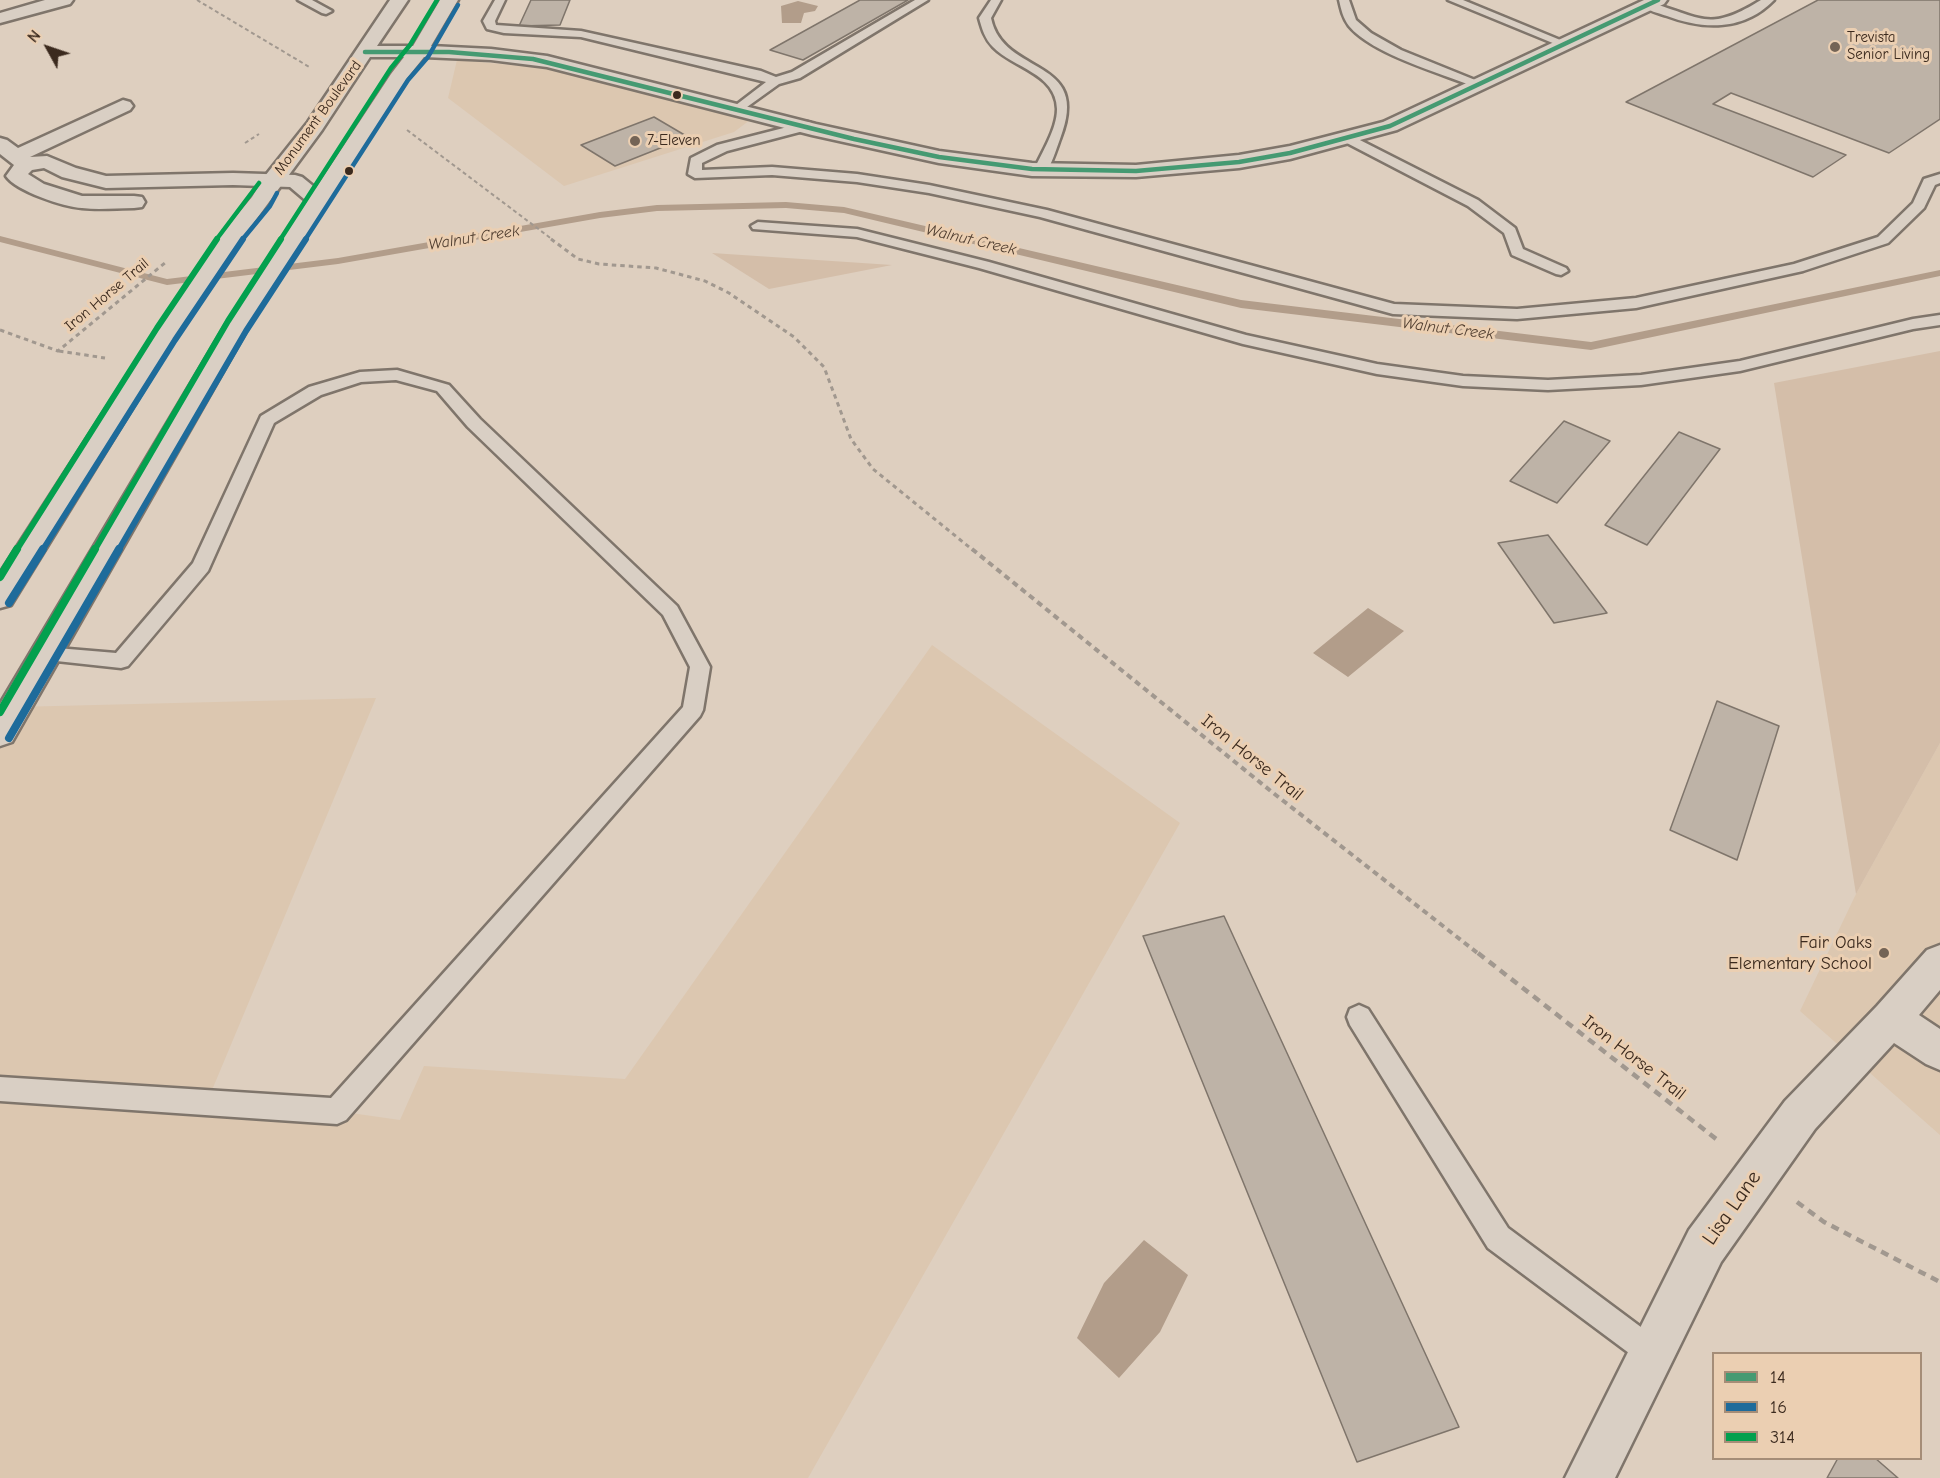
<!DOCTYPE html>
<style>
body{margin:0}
#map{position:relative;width:1940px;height:1478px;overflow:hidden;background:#decfbf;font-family:"Comic Neue",sans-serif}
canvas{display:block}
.legend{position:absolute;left:1712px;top:1352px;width:210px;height:108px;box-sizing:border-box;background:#ebcfb2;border:2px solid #a58d77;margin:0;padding:8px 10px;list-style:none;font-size:18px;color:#3b2a1e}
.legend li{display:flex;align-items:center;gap:12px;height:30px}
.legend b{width:30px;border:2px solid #a58d77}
.north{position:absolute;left:18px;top:18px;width:60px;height:60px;-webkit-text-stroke:4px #ebcfb2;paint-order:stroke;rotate:310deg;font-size:16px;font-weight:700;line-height:24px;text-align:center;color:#3b2a1e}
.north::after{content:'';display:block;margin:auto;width:21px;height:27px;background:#3b2a1e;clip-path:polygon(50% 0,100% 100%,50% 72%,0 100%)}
</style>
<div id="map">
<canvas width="1940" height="1478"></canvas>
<ul class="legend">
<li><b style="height:8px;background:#459a72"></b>14</li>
<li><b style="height:8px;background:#1e6b9b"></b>16</li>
<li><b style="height:8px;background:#03a04e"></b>314</li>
</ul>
<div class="north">N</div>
</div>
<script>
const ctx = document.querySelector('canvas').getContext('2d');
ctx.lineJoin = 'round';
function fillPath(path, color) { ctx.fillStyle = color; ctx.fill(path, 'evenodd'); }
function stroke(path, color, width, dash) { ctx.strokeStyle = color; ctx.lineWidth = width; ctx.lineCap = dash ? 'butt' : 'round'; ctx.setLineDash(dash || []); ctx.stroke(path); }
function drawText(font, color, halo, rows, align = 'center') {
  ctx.font = font + ' "Comic Neue",sans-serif'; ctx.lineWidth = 6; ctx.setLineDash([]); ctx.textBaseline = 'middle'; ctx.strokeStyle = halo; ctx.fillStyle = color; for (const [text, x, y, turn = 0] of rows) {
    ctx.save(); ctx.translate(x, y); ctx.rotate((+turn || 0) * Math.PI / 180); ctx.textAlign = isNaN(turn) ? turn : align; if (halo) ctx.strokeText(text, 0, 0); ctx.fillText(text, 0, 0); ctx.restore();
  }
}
fillPath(new Path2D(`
 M457,60L556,69L754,117L734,132L564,186L448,98Z
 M932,645L1180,823L808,1478H0V733L15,707L376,698L207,1102L337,1111L400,1120L424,1066L625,1079Z
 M1940,743V1135L1800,1011L1856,894Z`), '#dcc7b0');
fillPath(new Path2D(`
 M712,253L892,265L769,289Z
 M1940,351V743L1856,894L1774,383Z`), '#d4bea9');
fillPath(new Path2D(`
 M798,1L818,6L815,11L804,13L801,23H782L781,6Z
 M1368,608L1404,631L1348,677L1313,653Z
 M1144,1240L1188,1275L1160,1332L1119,1378L1077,1338L1104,1283Z`), '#b29d8a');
fillPath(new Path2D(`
 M786,202L844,207L1241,300L1591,342L1940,270V276L1591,350L1241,308L844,213L786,208L657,211L600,218L338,264L167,285L0,242V236L167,279L338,258L600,212L657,205Z`), '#b29d8a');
const building = new Path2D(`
 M531,0H570L560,25L519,26Z
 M860,0H908L803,60L770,50Z
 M1818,0H1940V119L1889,153L1731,93L1713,104L1846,155L1813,177L1626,102Z
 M654,117L688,137L615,166L581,145Z
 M1564,421L1610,441L1557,503L1510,481Z
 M1679,432L1720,449L1647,545L1605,525Z
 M1548,535L1607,613L1554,623L1498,543Z
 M1717,701L1779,726L1737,860L1670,830Z
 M1224,916L1459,1427L1357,1462L1143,936Z
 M1838,1458H1875L1898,1478H1827Z`);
fillPath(building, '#beb3a7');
stroke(building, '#7f756b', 1.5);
const lane = new Path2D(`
 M298,0H312L332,11L326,14L322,13Z
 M495,0H505L495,21L496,25L581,31L761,71L776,77L792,72L915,0H928L800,78L779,84L740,112L736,111L734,108L736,105L766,82L581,37L504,33L487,29L483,21Z
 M991,0H1001L991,18C1003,77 1093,56 1060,139C1056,150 1052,163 1046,173L1041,174L1034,170C1042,152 1057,129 1057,109C1056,73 1013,68 993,47C985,39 982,29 979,18Z
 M1339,0H1349L1356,20L1371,33L1401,50L1485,84L1483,87H1475C1440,73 1372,54 1349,26C1343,18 1341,9 1339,0Z
 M1448,0H1463L1570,44L1564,47L1560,46Z
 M1761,0H1774C1744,31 1704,30 1667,16C1658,13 1648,11 1642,5L1647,2C1702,16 1706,34 1761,0Z
 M807,122L811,123L813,126L811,129L727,151L702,163V170L772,167L857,174L929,185L1047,210L1394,304L1517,309L1636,298L1794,264L1878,237L1913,203L1924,179L1940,174V183L1935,185L1924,208L1888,243L1803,271L1636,308L1517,319L1393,314L1040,217L929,193L857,182L772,175L695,178L688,174L691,158L717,145Z
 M1350,135L1478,200L1515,228L1523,249L1566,268L1568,271L1561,275L1556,274L1512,255L1504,233L1468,206L1345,142L1344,139Z
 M758,222L857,229L989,262L1246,335L1377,364L1463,376L1548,380L1641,375L1740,361L1913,319L1940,315V325L1913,329L1740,371L1641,385L1548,390L1463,386L1377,374L1243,344L979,268L857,237L753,229L751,226Z
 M397,370L449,385L480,419L677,606L710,667L703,710L700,716L346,1120L337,1124L0,1101V1077L331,1098L683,707L690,667L663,615L468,427L437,391L396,380L361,382L321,395L274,423L208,571L128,666L121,668L38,659L35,654L38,649L45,647L116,653L193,563L261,416L309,387L360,372Z
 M1359,1005L1368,1009L1508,1228L1661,1342L1666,1352L1661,1362L1651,1367L1641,1362L1488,1248L1350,1025L1347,1017L1350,1009Z`);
const street = new Path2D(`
 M45,0H73L70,4L0,23V13Z
 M123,100L130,102L133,106L130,110L30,157L47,156L76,168L106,176L233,173L295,175L302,177L329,199L326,204L318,205L310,204L290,187L233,185L106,188L62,177L44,168L32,170L28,174L44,184L82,196H134L142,197L145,202L142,207L134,208C117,208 99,210 82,208C64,207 16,191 6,176L14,165L0,154V138L7,140L18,148Z
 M1940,945V990L1919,1015L1940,1029V1070L1926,1064L1894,1043L1815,1129L1721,1262L1615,1478H1565L1689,1230L1785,1101L1877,1006L1927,950Z`);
const secondary = new Path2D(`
 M390,0H408L377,46H413L440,0H458L431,46L491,49L547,56L816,124L939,151L1032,163L1136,165L1239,155L1290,146L1383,122L1644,0H1667L1664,4L1397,130L1290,159L1239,168L1136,177L1032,176L939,163L812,135L547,67L491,60L424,57L408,77L249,326L12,742L0,746V704L225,326L391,74L404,57H370L322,130L241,240L178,334L11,605L0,608V573L154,334L224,231L252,197L265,176L308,122Z`);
stroke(lane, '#7f756b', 5);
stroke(street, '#7f756b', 5);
stroke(secondary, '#7f756b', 5);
stroke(new Path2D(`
 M197,0L311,68
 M407,130L553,240
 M245,143L259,134`), '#a1988f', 2, [4, 3]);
stroke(new Path2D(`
 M551,239L578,259L599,264L656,268L705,281L729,293L794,337L824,367L851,439L873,469L974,551
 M0,330L58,351L166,262
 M59,351L105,358`), '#a1988f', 3, [4.5, 4]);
stroke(new Path2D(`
 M972,549L1272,792L1480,955`), '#a1988f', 4, [6, 4.5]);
stroke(new Path2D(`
 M1478,953L1720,1142
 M1797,1202L1824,1222L1940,1282`), '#a1988f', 4.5, [8, 6]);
fillPath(lane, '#d9cfc4');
fillPath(street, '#d9cfc4');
fillPath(secondary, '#d9cfc4');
stroke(new Path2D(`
 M365,52H449L533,59L854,139L939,157L1032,169L1136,171L1239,162L1290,153L1390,126L1658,0`), '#459a72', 4.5);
stroke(new Path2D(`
 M242,240L270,206L277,193
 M305,240L408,80L428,57L458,5`), '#1e6b9b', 4.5);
stroke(new Path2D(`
 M42,551L175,340L243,239
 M118,551L246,331L306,239`), '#1e6b9b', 6);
stroke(new Path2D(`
 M9,603L43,549
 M9,738L119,549`), '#1e6b9b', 8);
stroke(new Path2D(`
 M216,240L259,183
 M280,240L391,68L410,45L437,0`), '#03a04e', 4.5);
stroke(new Path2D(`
 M16,551L157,328L217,239
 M94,551L228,321L281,239`), '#03a04e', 6);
stroke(new Path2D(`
 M0,577L17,549
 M0,712L95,549`), '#03a04e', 8);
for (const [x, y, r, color] of [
 [1835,47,6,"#746456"],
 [677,95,5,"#3b2a1e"],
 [635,141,6,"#746456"],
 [349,171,5,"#3b2a1e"],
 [1884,953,6,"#746456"]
]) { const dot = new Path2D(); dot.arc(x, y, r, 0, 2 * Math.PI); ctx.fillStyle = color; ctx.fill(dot); stroke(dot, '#ebcfb2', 2); }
drawText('15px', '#3b2a1e', '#ebcfb2', [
 ["Trevista",1847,38],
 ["Senior Living",1847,55],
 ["7-Eleven",647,141]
], 'left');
drawText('15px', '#3b2a1e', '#ebcfb2', [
 ["Monument Boulevard",318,118,-54],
 ["Iron Horse Trail",107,295,-40]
]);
drawText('italic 16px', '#4f3d2f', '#ebcfb2', [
 ["Walnut Creek",474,238,-9],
 ["Walnut Creek",971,240,13],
 ["Walnut Creek",1448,329,7]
]);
drawText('18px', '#3b2a1e', '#ebcfb2', [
 ["Iron Horse Trail",1252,758,39],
 ["Iron Horse Trail",1634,1058,38]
]);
drawText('18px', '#3b2a1e', '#ebcfb2', [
 ["Fair Oaks",1872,943],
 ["Elementary School",1872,964]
], 'right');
drawText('21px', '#3b2a1e', '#ebcfb2', [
 ["Lisa Lane",1732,1208,-55]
]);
</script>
